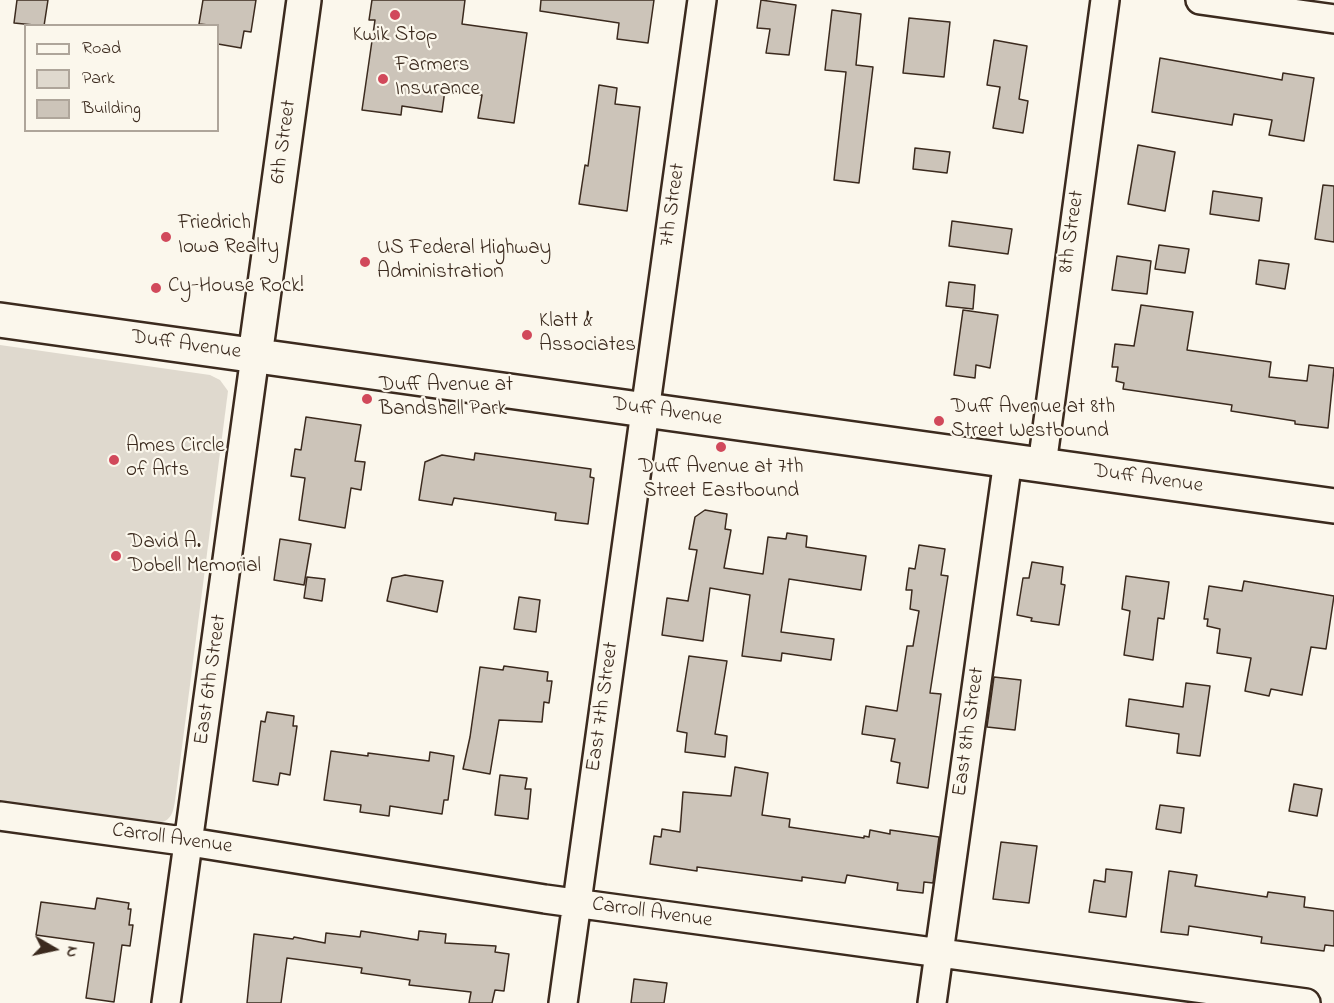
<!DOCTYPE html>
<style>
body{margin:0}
#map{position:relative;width:1334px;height:1003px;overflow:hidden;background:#fbf7ec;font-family:"Indie Flower",sans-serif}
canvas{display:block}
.legend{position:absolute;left:24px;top:24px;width:195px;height:108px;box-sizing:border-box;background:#fbf7ec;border:2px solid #aea59a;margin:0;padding:8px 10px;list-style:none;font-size:18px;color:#3b2a1e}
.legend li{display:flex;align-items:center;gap:12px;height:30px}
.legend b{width:30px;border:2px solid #aea59a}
.north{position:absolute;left:24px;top:919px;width:60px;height:60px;-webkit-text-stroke:4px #fbf7ec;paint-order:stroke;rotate:99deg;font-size:16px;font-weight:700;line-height:24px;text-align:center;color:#3b2a1e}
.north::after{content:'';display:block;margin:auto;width:21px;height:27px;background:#3b2a1e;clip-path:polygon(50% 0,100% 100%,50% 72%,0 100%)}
</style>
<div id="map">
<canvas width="1334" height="1003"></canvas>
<ul class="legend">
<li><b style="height:8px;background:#fbf7ec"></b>Road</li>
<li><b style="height:16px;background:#dfd9ce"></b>Park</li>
<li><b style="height:16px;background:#ccc4b9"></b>Building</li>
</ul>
<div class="north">N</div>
</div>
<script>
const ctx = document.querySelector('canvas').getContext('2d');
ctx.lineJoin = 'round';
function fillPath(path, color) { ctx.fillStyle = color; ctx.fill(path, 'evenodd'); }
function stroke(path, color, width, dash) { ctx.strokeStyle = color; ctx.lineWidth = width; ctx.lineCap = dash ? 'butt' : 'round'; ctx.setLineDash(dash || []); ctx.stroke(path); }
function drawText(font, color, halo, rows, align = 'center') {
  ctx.font = font + ' "Indie Flower",sans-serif'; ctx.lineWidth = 4.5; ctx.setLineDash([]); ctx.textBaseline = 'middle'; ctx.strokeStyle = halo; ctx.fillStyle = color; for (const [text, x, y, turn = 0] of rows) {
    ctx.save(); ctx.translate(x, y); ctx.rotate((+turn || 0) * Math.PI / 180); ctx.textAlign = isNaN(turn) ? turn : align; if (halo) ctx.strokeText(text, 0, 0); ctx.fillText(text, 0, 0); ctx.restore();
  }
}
fillPath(new Path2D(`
 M0,345L210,375L220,380L228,391L175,801C173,813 171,821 158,823L0,801Z`), '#dfd9ce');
const building = new Path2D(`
 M17,0H48L44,26L14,23Z
 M203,0H256L251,32L244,31L241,48L218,44V26L199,24Z
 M372,0H465L462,24L527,33L514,123L478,118L482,95L445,90L442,112L402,106L401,115L362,110L375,20H369Z
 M541,0H654L648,43L617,39L619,23L540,11Z
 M761,0L796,5L789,55L766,53L770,29L757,28Z
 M832,10L861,14L856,65L873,67L859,183L834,180L846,72L825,70Z
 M909,18L950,22L944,77L903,73Z
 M994,40L1027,46L1019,99L1028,101L1023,133L993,128L1000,87L987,85Z
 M1160,58L1282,80L1283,73L1314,78L1304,141L1269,135L1272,120L1234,114L1232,125L1152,112Z
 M599,85L617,88L615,104L640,107L627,211L579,204L585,165L588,166Z
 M1138,145L1175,152L1165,211L1128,204Z
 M915,148L950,152L947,173L913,169Z
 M1323,185L1334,186V242L1315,239Z
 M1213,191L1262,198L1259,221L1210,214Z
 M952,221L1012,229L1008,254L949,246Z
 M1159,245L1189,249L1185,273L1155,269Z
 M1117,256L1151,261L1147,294L1112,290Z
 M1259,260L1289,264L1285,289L1256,284Z
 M949,282L975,285L973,309L946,306Z
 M1141,305L1193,312L1187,350L1271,362L1269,377L1307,381L1309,365L1334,368L1328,428L1295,424V421L1231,411L1232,405L1123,389L1124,383L1116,381L1118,367H1112L1115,344L1134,346Z
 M963,310L998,315L990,368L976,365L975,378L954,375Z
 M306,417L361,425L355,461L365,462L361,490L351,488L345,528L299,520L305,478L291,476L295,449L301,450Z
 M475,453L591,469L590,477L594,478L588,524L555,520L556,513L495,504L454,498L452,505L419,500L425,462L442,455L474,460Z
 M705,510L727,514L725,529L731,530L724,568L763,574L768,537L786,539L787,533L807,536L806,547L866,556L861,590L789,579L781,632L834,639L831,660L782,653L781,661L742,656L750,595L710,588L703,641L662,635L667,598L688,601L697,550L689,549L695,517Z
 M280,539L311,544L304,585L274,580Z
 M919,545L945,549L941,575L948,576L930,693L941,694L928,788L897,783L900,763L891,761L895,739L862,734L866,706L897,711L907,646H913L919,611L910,609L912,590H906L909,568L915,569Z
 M1032,562L1063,567L1061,584L1065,585L1059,625L1031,621L1032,618L1017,615L1023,578H1029Z
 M405,575L443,581L437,612L387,601L392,578Z
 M1126,576L1169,582L1164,619L1158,618L1153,660L1124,655L1130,611L1122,609Z
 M307,577L325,579L322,601L304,598Z
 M1244,581L1334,596L1326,649L1311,647L1302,695L1271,689L1269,696L1245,691L1251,658L1217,653L1220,629L1207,626L1208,619H1204L1209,586L1242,591Z
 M519,597L540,600L536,632L514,629Z
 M689,656L727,661L715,734L727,736L725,757L685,752L687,733L677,731Z
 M504,666L548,672L547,681H552L549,703L544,702L542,722L499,720L490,774L463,769L470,737L480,667L503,670Z
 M994,677L1021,680L1015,730L987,727Z
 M1186,683L1210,686L1200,756L1177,753L1179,734L1126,726L1129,699L1183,707Z
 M267,712L294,716L293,726H297L290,775L280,773L278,785L253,781L261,721L265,722Z
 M331,751L368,756V753L429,761L430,752L454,756L448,800H444L442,814L390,806L389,816L360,812L361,805L324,800Z
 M735,767L768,773L762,815L790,819L789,827L864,838V836L869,837L870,830L890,834V830L939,837L933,883L924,882L923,893L897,890L898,883L847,875L845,883L802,877V881L697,867V871L650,864L654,836L661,837L662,829L680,832L683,792L731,796Z
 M500,775L527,778L525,789H531L528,819L495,815Z
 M1294,784L1322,789L1317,816L1289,811Z
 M1160,805L1184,808L1181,833L1156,829Z
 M1001,842L1037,846L1029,903L993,899Z
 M1106,869L1132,872L1126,917L1089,912L1094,880L1105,882Z
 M1169,871L1197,875L1195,886L1267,897L1268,892L1305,897L1304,907L1334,911V946L1325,945L1324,951L1261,943L1262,937L1189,926L1188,935L1161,932Z
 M97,898L129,903L128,909H131L129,925H133L130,946L122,945L114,1002L86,998L94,943L36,935L41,902L95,909Z
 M361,931L418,940L419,931L446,934L445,943L496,946L495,952L509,954L504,991L495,990L492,1003H469L471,992L409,985L410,980L361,973L362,968L287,958L281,1003H247L254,934L293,939L294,937L325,943L326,933L360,937Z
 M634,979L667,983L664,1003H631Z`);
fillPath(building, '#ccc4b9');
stroke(building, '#3b2a1e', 1.5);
const minor = new Path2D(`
 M1200,0L1334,19
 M1042,465L1105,0
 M0,816L190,842L545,899L1306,1003
 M166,1003L255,356
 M563,1003L702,0
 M932,1003L1008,460`);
const secondary = new Path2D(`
 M0,320L1334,506
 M255,356L304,0`);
stroke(minor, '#3b2a1e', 32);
stroke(secondary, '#3b2a1e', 38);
stroke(minor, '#fbf7ec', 27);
stroke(secondary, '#fbf7ec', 33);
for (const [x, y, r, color] of [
 [395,15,6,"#d1495b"],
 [383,79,6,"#d1495b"],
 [166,237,6,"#d1495b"],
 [365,262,6,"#d1495b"],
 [156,288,6,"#d1495b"],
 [527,335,6,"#d1495b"],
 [367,399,6,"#d1495b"],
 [939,421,6,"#d1495b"],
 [721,447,6,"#d1495b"],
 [114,460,6,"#d1495b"],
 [116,556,6,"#d1495b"]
]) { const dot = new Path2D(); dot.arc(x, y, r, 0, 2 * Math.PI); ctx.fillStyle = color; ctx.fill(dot); stroke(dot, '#fbf7ec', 2); }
drawText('21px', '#3b2a1e', '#fbf7ec', [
 ["Kwik Stop",395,37,"center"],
 ["Farmers",395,67],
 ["Insurance",395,91],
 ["Friedrich",178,225],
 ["Iowa Realty",178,249],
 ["US Federal Highway",377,250],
 ["Administration",377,274],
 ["Cy-House Rock!",168,288],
 ["Klatt &",539,323],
 ["Associates",539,347],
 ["Duff Avenue at",379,387],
 ["Bandshell Park",379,411],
 ["Duff Avenue at 8th",951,409],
 ["Street Westbound",951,433],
 ["Ames Circle",126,448],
 ["of Arts",126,472],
 ["Duff Avenue at 7th",721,469,"center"],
 ["Street Eastbound",721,493,"center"],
 ["David A.",128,544],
 ["Dobell Memorial",128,568]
], 'left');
drawText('21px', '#3b2a1e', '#fbf7ec', [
 ["6th Street",285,142,-82],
 ["7th Street",674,205,-82],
 ["8th Street",1073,232,-82],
 ["Duff Avenue",186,346,8],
 ["Duff Avenue",667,413,8],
 ["Duff Avenue",1148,480,8],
 ["East 6th Street",212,680,-82],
 ["East 7th Street",604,707,-82],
 ["East 8th Street",970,732,-82],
 ["Carroll Avenue",172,840,8],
 ["Carroll Avenue",652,914,8]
]);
</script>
